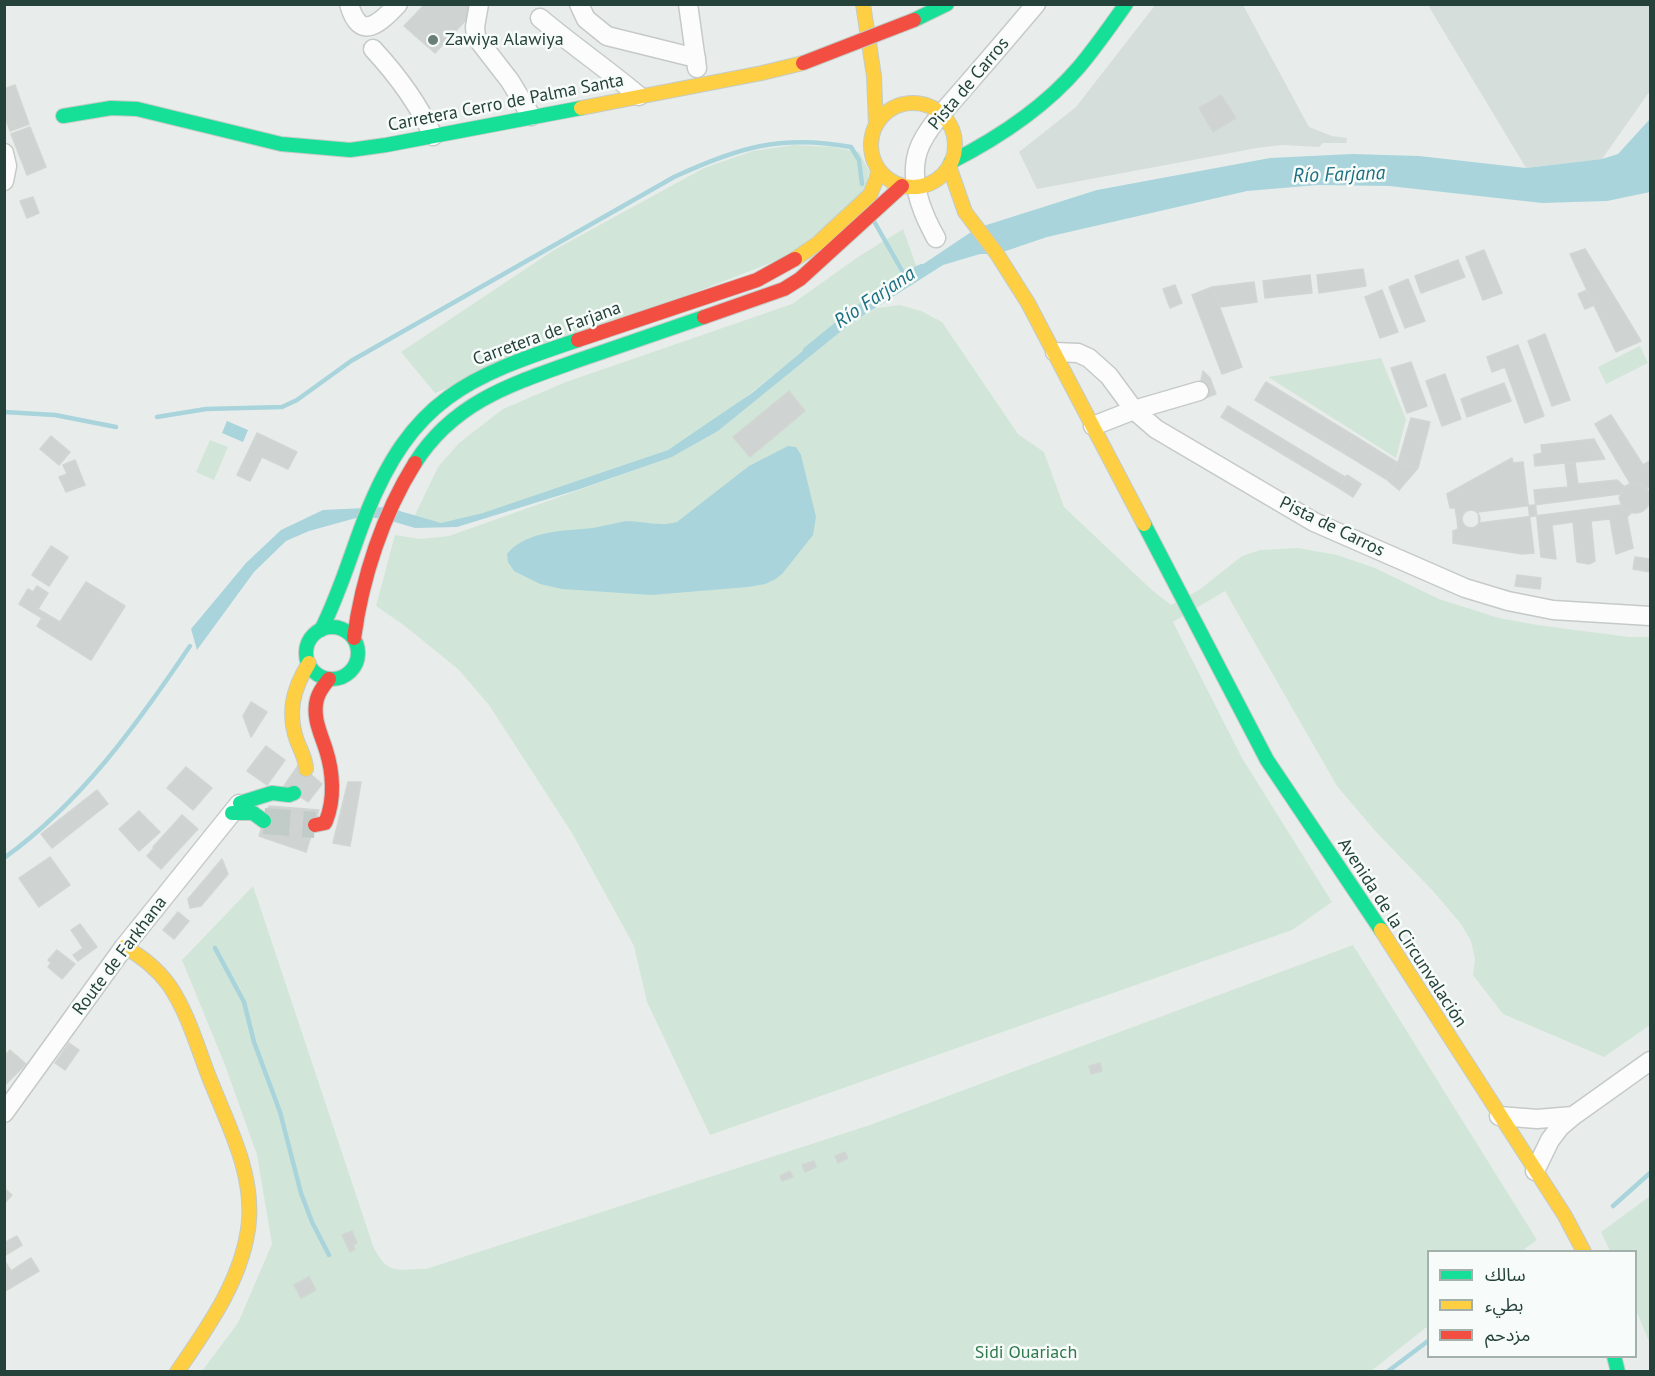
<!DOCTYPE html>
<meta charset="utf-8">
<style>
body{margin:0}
#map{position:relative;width:1655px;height:1376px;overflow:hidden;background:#e8edeb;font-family:"PT Sans","Noto Sans Arabic",sans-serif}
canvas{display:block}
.frame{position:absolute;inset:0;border:6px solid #24423a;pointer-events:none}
.legend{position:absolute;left:1427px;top:1250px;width:210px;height:108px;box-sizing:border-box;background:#f7fbf9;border:2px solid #a3b1ad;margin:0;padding:8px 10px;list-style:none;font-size:18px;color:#24423a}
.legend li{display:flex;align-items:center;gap:12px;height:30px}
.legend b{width:30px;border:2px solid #a3b1ad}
</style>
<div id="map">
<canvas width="1655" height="1376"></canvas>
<div class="frame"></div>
<ul class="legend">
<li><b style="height:8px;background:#16e098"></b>سالك</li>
<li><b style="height:8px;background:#ffcf43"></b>بطيء</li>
<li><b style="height:8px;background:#f24e42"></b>مزدحم</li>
</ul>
</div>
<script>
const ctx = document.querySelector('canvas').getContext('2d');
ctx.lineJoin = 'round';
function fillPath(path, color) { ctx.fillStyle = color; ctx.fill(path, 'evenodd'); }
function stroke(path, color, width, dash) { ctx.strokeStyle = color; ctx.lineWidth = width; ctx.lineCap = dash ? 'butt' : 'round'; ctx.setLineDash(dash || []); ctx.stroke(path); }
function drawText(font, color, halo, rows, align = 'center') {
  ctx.font = font + ' "PT Sans",sans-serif'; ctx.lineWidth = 5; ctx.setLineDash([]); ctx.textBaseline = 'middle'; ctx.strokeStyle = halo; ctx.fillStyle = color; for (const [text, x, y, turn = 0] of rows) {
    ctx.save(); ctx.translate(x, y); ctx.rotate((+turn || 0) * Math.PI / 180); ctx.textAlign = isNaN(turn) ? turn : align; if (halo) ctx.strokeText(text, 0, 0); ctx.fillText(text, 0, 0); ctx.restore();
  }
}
fillPath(new Path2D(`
 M1156,4L1243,5L1309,127L1332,136L1347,138L1346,143H1323L1319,147L1282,145L1257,148L1037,189L1019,152L1076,107Z
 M1432,4L1650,5V91L1602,159L1526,168L1429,7Z`), '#d6dedb');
fillPath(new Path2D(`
 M793,145L833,147L859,152L869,171L866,195L786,257L435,393L401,352L554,250L704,168L753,151Z
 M903,229L917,268L854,310L716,421L668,450L552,491L467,519L441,523L413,519L438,467L459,443L503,409L566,382L792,304L858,257Z
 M900,305L921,311L942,322L1018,434L1044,452L1064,507L1152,590L1171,605L1199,590L1242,556L1260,550L1298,548L1337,555L1375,568L1439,599L1499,618L1537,625L1629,637H1650V1025L1604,1057L1503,1014L1473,975L1475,959L1471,941L1461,924L1433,891L1377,833L1337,786L1225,591L1173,622L1242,758L1332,902L1292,930L710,1135L647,1002L634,946L572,833L489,705L459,670L405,626L376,606L395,535L420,539L449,536L672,457L718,431L850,324L877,308Z
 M1640,346L1648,363L1606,384L1598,367Z
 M1381,358L1406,419L1396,458L1268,377Z
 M210,440L228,447L214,480L196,472Z
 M253,886L373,1246C388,1276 396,1269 426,1269L870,1125L1353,945L1537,1240L1522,1251L1428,1252V1326L1371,1371H202L238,1323L272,1244L257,1155L225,1065L182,960Z
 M1650,1196V1344L1636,1310V1252L1610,1251L1601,1232Z`), '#d1e6d8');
fillPath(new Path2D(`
 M1650,119V192L1607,201L1542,203L1389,186L1318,185L1247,191L1047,237L997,254H980L943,265L850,324L718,431L672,457L577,490L457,527L415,528L381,518H356L309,531L286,541L254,572L197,650L191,629L246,563L281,530L323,510L386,507L441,523L483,513L668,450L752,393L840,320L977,228L1097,190L1270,158L1352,154L1419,156L1526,168L1602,159L1618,154Z
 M227,421L248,430L243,442L222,433Z
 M788,446L796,447L801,455L816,517L813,535L782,574L774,580L765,584L748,587L651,595L562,589L540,584L514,571L508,562L507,554C527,530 564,531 593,528C604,526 615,523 626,521C644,521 658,527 677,522L749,466Z`), '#a9d4db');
stroke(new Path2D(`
 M875,223L905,276
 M805,350L854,310L917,268L922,266
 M4,412L55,415L116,427
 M157,417L206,409L282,407L297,400L351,361L674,177C737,148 780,134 851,147L859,160L862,184
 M4,858C81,803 138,723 190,646
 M215,948L244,1002L254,1042L280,1112L301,1193L312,1222L329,1255
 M1613,1206L1650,1173
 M1387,1372L1428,1341`), '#a9d4db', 4.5);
const building = new Path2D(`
 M425,4H470L467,19L435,53L404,26Z
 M15,85L29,124L10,131L4,114V89Z
 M1221,95L1236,118L1213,132L1199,108Z
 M30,127L46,167L27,175L11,134Z
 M33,197L39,213L27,218L20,201Z
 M1585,249L1641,341L1616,352L1570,254Z
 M1484,250L1502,293L1483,300L1466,257Z
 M1458,260L1465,277L1421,293L1415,276Z
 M1363,269L1366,286L1319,293L1317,275Z
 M1310,275L1312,293L1265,298L1263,281Z
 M1408,279L1425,321L1405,328L1389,287Z
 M1254,282L1257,302L1220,307L1212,287Z
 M1175,285L1182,303L1170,308L1163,289Z
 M1212,287L1242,367L1222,374L1192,295Z
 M1382,290L1398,332L1380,338L1365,297Z
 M1587,290L1594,305L1585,309L1578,294Z
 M1545,334L1570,400L1552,406L1528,341Z
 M1518,345L1544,416L1525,423L1505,367L1492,372L1487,357Z
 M1411,362L1427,406L1407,413L1391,368Z
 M1203,371L1210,378L1216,394L1202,399L1199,391Z
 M1445,374L1461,419L1442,426L1426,381Z
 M1266,382L1353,435L1342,452L1255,400Z
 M1504,383L1511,401L1467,417L1461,399Z
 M789,391L805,411L750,457L733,437Z
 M1228,406L1345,477L1339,488L1221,417Z
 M1611,415L1643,465L1650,461V486L1647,489L1636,483H1630L1595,424Z
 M1411,418L1430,422L1418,468L1398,463Z
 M257,433L297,452L288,469L262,457L250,481L237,475Z
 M1353,435L1398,463L1386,479L1342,452Z
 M51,436L70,452L59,465L40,449Z
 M1594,439L1605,459L1535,466L1534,455L1542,453L1541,445Z
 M1512,458L1513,463L1523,462L1534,553L1522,554L1453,543V531L1458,529L1457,519L1455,508H1450L1447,494Z
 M75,460L85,485L66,492L59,477L67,474L63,465Z
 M1398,463L1418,468L1399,490L1386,479Z
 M1565,463H1575L1578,484L1617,480L1625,487L1619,498L1623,509L1631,513L1627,517L1633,548L1616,554L1610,519L1591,521L1595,561L1589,564L1577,562L1573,522L1552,525L1556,559L1541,557L1534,490L1568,487Z
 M1347,475L1361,484L1353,497L1339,488Z
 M1620 498a15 15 0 1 1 30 0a15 15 0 1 1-30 0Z
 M1620,494L1621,505L1479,523L1478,512Z
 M1462 519a9 9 0 1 1 18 0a9 9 0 1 1-18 0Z
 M51,546L68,557L49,586L32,575Z
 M1635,557L1650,559V572L1633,569Z
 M1517,575L1541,578L1540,589L1515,586Z
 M86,582L125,606L91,660L37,626L42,618L19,604L28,589L33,592L37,586L48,593L38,609L60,622Z
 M251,702L267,712L251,737L243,716Z
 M266,746L285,760L267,785L247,771Z
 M299,764L322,784L308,802L284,786Z
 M186,767L212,788L193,810L167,788Z
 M348,782H361L350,846L333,843Z
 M97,790L108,804L52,848L41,834Z
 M269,806L319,810L306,852L259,836Z
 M139,811L160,832L139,851L119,829Z
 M182,815L198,829L161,869L147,856L154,848L153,847Z
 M50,857L70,885L39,907L19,878Z
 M222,859L228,874L201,906L190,908L188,899Z
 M178,912L189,921L174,939L163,930Z
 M80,924L97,947L78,961L73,955L83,948L71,930Z
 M57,950L75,964L62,979L48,967L51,963L48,960Z
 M69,1043L79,1050L65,1070L55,1063Z
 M10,1050L26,1064L4,1086V1056Z
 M1100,1063L1102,1071L1091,1074L1089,1066Z
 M845,1152L848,1158L838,1163L835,1156Z
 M814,1161L816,1167L805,1172L802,1165Z
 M790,1171L793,1177L782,1181L780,1176Z
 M4,1188L12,1195L4,1204Z
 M352,1231L357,1243L353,1245L355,1249L350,1252L342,1235Z
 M17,1236L22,1245L4,1256V1243Z
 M31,1258L39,1271L5,1291L4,1260L11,1271Z
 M309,1277L316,1290L301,1298L294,1285Z`);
fillPath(building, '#cfd4d2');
stroke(building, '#d1d6d4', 1.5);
stroke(new Path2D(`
 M264,821L315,825`), '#c1cbc8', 26, [26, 13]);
const street = new Path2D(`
 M349,4C360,43 380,23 398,4
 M479,4L475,27L476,37L510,81L531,116
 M579,4L586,19L607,36L696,58
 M688,4L697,68
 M540,18C572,45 607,69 639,96
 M373,49C398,76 418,103 433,136
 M4,153L7,166L4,181
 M936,238C923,215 911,186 916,159C920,132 953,102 970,81C992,56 1014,30 1036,4
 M1055,352L1078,353L1089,358L1109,376L1134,410L1156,429L1314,522L1465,588L1508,601L1553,610L1650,616
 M1093,426L1134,410L1199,391
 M4,1113L124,947L239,804
 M1499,1116L1537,1119L1573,1116
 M1535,1171L1550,1140L1560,1127L1573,1116L1650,1061`);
const fast = new Path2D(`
 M914,20L947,4
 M63,116L111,108L137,109L281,144L350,150L386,145L581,108
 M951,162C998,138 1045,107 1079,67C1096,47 1111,25 1126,4
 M415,463C455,400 515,383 582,359C623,345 664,331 704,317
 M1144,524L1267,760L1381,930
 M306 653a26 26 0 1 1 52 0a26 26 0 1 1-52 0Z
 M321,630C340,593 351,553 366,515C412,399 467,377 578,340
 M240,803L272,793L289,795L294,793
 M232,813H253L264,821
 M1614,1356L1618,1372`);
const slow = new Path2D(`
 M863,4L874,76L876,124
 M871 145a42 42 0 1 1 84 0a42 42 0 1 1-84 0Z
 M581,108L762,73L803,63
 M949,166L965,212L997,254L1028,303L1144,524
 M795,259L818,243L870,195L877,178L878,169
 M306,769C306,759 301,751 297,741C287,712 293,689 309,663
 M1381,930L1565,1216L1584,1252
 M124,947C142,956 157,969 169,985C188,1013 197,1046 209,1077C227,1123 253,1170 249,1221C244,1277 208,1327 177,1372`);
const jam = new Path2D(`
 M704,317L784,289L800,279L902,186
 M578,340L757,280L795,259
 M354,638C362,578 383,514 415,463
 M315,825L325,823L326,821C335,799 333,772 326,750C321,734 312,717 317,699C319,691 324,685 329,679`);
stroke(street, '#c5cac8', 21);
stroke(fast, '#c3cbc8', 16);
stroke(slow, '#c3cbc8', 16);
stroke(jam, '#c3cbc8', 16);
stroke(street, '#fcfcfc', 18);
stroke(fast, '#16e098', 14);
stroke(slow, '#ffcf43', 14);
stroke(jam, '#f24e42', 14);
const jamBridge = new Path2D(`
 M803,63L914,20`);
stroke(jamBridge, '#c3cbc8', 16, []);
stroke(jamBridge, '#f24e42', 14);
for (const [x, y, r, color] of [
 [433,40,6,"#697e78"]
]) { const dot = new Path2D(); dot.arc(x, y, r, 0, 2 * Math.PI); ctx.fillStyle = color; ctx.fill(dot); stroke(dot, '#f7fbf9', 2); }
drawText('18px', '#24423a', '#f7fbf9', [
 ["Zawiya Alawiya",445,40]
], 'left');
drawText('18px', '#24423a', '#f7fbf9', [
 ["Pista de Carros",969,84,-50],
 ["Carretera Cerro de Palma Santa",506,103,-11],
 ["Carretera de Farjana",547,334,-20],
 ["Pista de Carros",1332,527,26],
 ["Avenida de la Circunvalación",1402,933,57],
 ["Route de Farkhana",120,956,-53]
]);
drawText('18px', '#2d7a4b', '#f7fbf9', [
 ["Sidi Ouariach",1026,1353]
]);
drawText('italic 20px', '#1c6f80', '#f7fbf9', [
 ["Río Farjana",1339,175,-2],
 ["Río Farjana",875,298,-34]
]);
</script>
